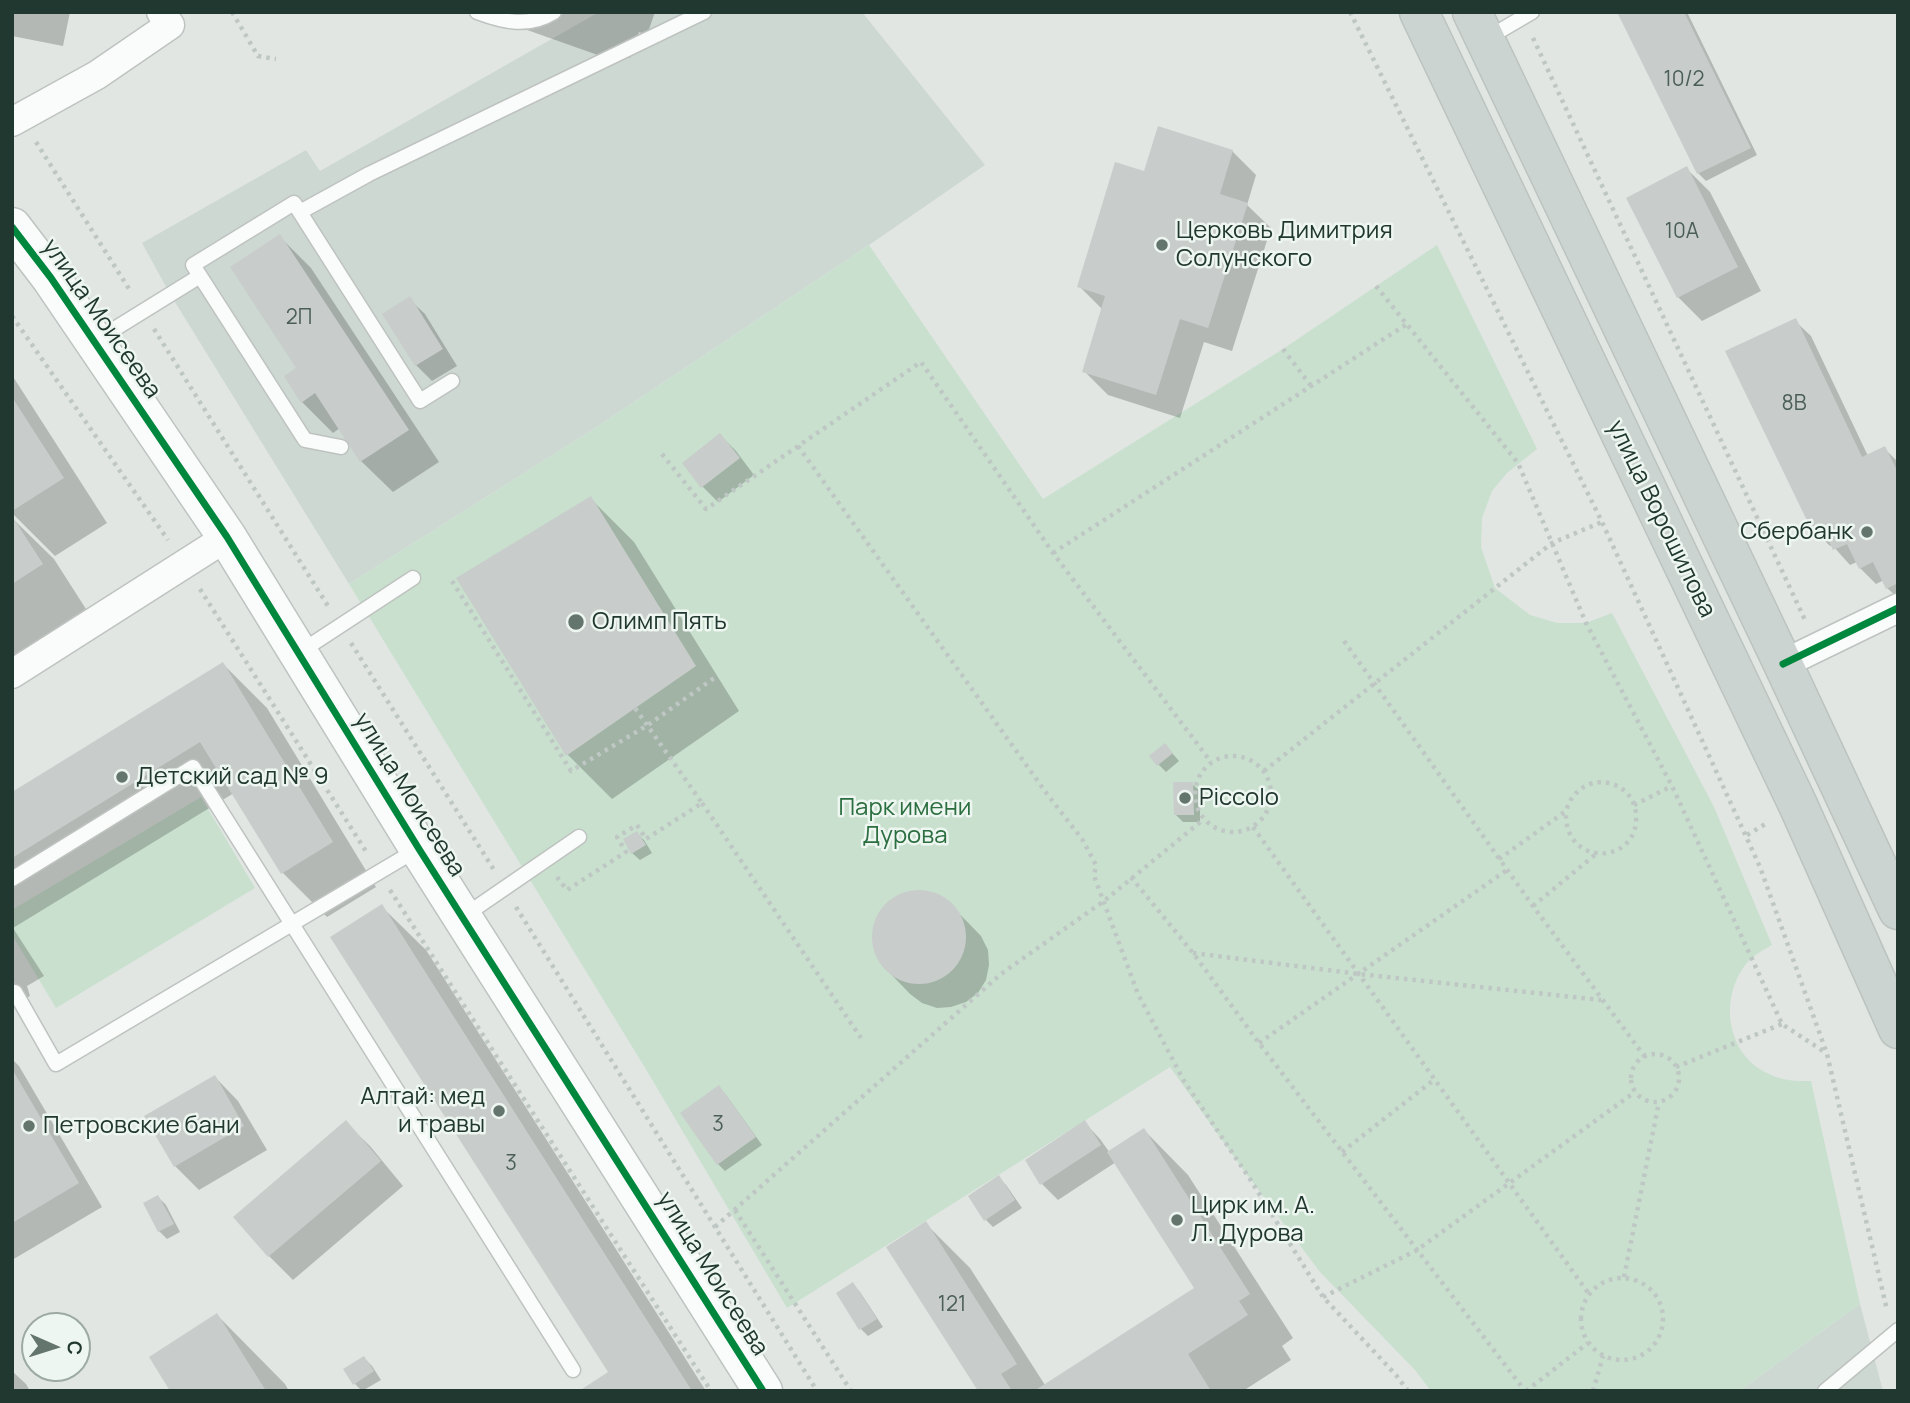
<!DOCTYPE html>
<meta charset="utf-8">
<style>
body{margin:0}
#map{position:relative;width:1910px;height:1403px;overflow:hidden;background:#e1e6e3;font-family:Manrope,sans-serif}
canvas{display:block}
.frame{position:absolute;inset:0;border:14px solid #20382f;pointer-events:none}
.north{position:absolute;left:21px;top:1312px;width:70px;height:70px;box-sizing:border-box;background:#eef6f1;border:2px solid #9caaa3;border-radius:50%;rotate:93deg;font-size:19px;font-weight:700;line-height:28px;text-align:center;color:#20382f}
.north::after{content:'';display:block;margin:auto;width:24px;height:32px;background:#64756e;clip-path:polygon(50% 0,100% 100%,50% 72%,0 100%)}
</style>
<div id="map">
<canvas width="1910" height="1403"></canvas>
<div class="frame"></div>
<div class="north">С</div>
</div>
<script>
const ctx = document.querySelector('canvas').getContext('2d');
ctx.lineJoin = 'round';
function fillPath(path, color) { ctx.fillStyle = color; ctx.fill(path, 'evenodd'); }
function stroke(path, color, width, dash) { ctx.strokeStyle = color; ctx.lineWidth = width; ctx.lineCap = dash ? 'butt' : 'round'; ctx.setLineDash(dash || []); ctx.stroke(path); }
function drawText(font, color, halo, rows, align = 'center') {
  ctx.font = font + ' Manrope,sans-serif'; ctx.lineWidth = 5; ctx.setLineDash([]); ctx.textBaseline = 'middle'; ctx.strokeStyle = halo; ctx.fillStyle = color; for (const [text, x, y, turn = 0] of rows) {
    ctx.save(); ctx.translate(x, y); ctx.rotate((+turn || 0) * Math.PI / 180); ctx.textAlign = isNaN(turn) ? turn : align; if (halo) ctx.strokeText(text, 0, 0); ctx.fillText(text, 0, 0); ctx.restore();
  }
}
fillPath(new Path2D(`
 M599,12H862L985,165L869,245L592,430L349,584L170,294L142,243L306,150L320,171Z
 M1860,1304L1883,1391H1739Z`), '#ced8d3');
fillPath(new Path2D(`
 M869,245L1043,499L1283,349L1437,245L1537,449L1507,473L1492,491L1482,518L1481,547L1495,588L1530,615L1557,623H1586L1612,613L1714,807L1772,945C1763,950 1754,955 1746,964C1719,998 1726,1055 1769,1074C1783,1081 1796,1081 1811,1081L1860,1304L1739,1391H1431L1415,1370L1320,1272L1242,1168L1170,1067L787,1308L647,1071L349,584L592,430Z
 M201,797L255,888L56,1008L12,935V910Z`), '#c9e0ce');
fillPath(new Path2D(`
 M12,12H70L63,46L12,36Z
 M498,12H655L647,35L639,32L630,58L611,52L609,59L513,25Z
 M1619,12H1687L1757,155L1706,181L1698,173Z
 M1232,151L1256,175L1247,205L1271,228L1232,351L1204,342L1180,418L1108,395L1084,371L1103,310L1079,286L1145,173Z
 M1686,168L1710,192L1761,291L1702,321L1678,297L1628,198Z
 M280,237L311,268L439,462L393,492L361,461L340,428L333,433L302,402Z
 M409,299L425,314L457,366L432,381L416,365Z
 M1795,321L1811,336L1868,456L1884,448L1898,462V598L1887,588L1884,580L1876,584L1860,568L1857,562L1850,565L1832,545L1830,546L1814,530Z
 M12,375L107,523L55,556L12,513Z
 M720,435L736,451L754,475L718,502L702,486Z
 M590,498L634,542L739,711L612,799L568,755L459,579Z
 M12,518L54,559L86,609L12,657Z
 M223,664L267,708L376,887L327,917L283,873L234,793L13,928L44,976L27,986L30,996L12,1007V794Z
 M1165,745L1179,761L1166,772L1158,764Z
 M1192,784L1200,791V822H1183L1175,814Z
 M636,833L644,840L652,853L640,860L632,853Z
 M916,891L931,893L946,900L981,936L988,950L989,965L986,980L978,993L966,1002L951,1007L937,1008L922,1003L910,994L886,969L877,957L873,942L874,927L879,913L889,902L902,894Z
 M381,906L426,950L706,1391H583L611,1373Z
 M12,1059L19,1066L102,1207L12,1260Z
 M215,1077L238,1101L267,1150L199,1190L175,1166Z
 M719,1088L726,1095L762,1145L725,1171L718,1164Z
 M346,1123L370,1146L403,1186L293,1280L269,1256Z
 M1085,1123L1100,1139L1110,1153L1144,1130L1188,1175L1293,1338L1282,1346L1291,1360L1243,1391H981L926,1224L970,1268L1045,1385L1196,1288L1116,1162L1058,1200L1042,1184Z
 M999,1178L1006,1185L1022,1208L993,1227L986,1220Z
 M158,1197L166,1205L180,1232L167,1239L159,1231Z
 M853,1284L860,1292L883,1327L868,1336L861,1329Z
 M217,1315L285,1384L289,1391H172Z
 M364,1358L372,1366L381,1380L362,1391L355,1384Z
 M12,1371L26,1384L30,1391H12Z`), '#0003');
fillPath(new Path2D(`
 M1617,12H1684L1751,148L1697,174Z
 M1158,126L1233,150L1220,194L1248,203L1208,328L1180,319L1156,395L1082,372L1105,296L1077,287L1115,162L1144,171Z
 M1687,166L1738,267L1677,298L1626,198Z
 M280,234L409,430L360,462L315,393L301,403L284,376L296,368L230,267Z
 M410,296L443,349L415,366L382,314Z
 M1796,318L1862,457L1885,446L1898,473V583L1886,589L1873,562L1859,569L1847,544L1833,550L1822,527L1812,531L1725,351Z
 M12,397L64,478L12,511Z
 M720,433L740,458L701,488L682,463Z
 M591,496L696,666L566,756L456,578Z
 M12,516L43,564L12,584Z
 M223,662L333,842L281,874L200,742L12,858V792Z
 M1165,743L1173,753L1157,766L1149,756Z
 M1173,782H1193L1194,815H1174Z
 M637,831L646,845L631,854L623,839Z
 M872 937a47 47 0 1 1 94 0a47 47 0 1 1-94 0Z
 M382,904L692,1391H579L608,1372L330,937Z
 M12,1069L79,1183L12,1223Z
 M215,1075L244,1126L174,1167L144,1116Z
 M719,1085L756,1137L717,1165L680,1113Z
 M346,1120L381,1161L268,1257L233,1217Z
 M1085,1120L1101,1145L1040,1185L1025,1160Z
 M1144,1128L1250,1294L1239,1301L1248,1315L1188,1354L1211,1391H1034L1194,1288L1107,1152Z
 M999,1175L1015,1200L984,1221L968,1196Z
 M158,1195L174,1224L158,1232L143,1203Z
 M926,1221L1017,1364L1001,1374L1012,1391H978L886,1247Z
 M853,1282L877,1319L859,1330L836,1293Z
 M217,1313L266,1391H170L149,1357Z
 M364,1356L374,1371L353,1385L343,1369Z`), '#c8cdcb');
const lane = new Path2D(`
 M477,12C504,22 528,28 554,12
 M1486,39L1532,12
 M300,212L369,174L704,12
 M95,341L200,276
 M341,447L305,440L193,265L294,203L420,401L452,381
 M300,652L413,578
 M12,879L193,767L573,1370
 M464,916L579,837
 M12,994L15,992L56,1064L418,849
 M1825,1391L1898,1330`);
const street = new Path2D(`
 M12,122L97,75L170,25L161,12
 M1783,664L1898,608
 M12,674L227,537`);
const secondary = new Path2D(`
 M12,227L51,278L227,537L419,849L763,1391`);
const primary = new Path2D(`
 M1419,12L1798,805L1898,1029
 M1472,12L1783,664L1898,910`);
stroke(lane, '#bec3c0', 17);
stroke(street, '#bec3c0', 31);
stroke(secondary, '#bdc4c0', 41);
stroke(primary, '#bbc3bf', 41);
stroke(new Path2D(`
 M232,12L258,56L276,59
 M1350,12L1602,522L1760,867L1827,1054L1887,1310
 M1533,38L1805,620
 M36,142L131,292
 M1376,286L1518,463L1586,623L1672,786L1782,1024L1826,1053
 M12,316L168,540
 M154,329L328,606
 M1283,349L1312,387
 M798,446L1047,794L1082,839L1096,865L1094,876L1138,994L1184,1081L1250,1179L1323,1297L1396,1375L1408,1391
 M662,454L706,509L921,362L1053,553L1211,762
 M1053,553L1407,324
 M452,581L571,771L648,725L717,676
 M200,589L367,853
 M1344,641L1533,906L1645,1057
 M351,643L494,870
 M1195 794a38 38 0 1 1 76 0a38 38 0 1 1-76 0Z
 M1264,771L1552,543L1602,522
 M702,803L861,1038
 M1634,805L1672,786
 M1253,827L1589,1294
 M1747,835L1767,823
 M1499,859L1566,811C1580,765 1640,778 1636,822C1632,866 1563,865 1566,811
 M557,877L567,890L626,852L617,837L637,825L646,839L702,803L635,708
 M1131,877L1193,953L1259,1043L1525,1391
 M390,890L711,1391
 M1533,906L1596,854
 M516,907L817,1391
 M1193,953L1359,974L1601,1000
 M1259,1043L1507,870
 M1631 1078a24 24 0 1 1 48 0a24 24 0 1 1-48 0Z
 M1676,1067L1782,1024
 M1342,1152L1435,1079
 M735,1210L851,1391
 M715,1227L1001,974L1104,901L1204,819
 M1624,1277L1659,1102
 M1581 1319a41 41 0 1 1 82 0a41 41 0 1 1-82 0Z
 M1323,1297L1417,1250L1635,1092
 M1526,1391L1588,1343
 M1593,1391L1603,1356`), '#bec7c4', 4.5, [3.5, 5]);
stroke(lane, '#fafbfb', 14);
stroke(street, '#fafbfb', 28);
stroke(secondary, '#fafbfb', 38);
stroke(primary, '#ccd4d1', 38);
stroke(new Path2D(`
 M12,227L51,278L227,537L419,849L763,1391
 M1783,664L1898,608`), '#00873e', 7);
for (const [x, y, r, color] of [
 [1162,245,7,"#64756e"],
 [1867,532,7,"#64756e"],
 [576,622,9,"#64756e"],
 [122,777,7,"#64756e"],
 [1185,798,7,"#64756e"],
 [499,1111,7,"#64756e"],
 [29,1126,7,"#64756e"],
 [1177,1220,7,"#64756e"]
]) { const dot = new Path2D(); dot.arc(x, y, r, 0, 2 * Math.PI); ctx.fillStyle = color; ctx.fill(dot); stroke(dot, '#eef6f1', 2.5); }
drawText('21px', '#4b5e57', null, [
 ["10/2",1684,80],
 ["10А",1682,232],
 ["2П",299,318],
 ["8В",1794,404],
 ["3",718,1125],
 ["3",511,1164],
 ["121",952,1305]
]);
drawText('24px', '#20382f', '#eef6f1', [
 ["Церковь Димитрия",1176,231],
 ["Солунского",1176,259],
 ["Сбербанк",1853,532,"right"],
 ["Олимп Пять",592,622],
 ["Детский сад № 9",136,777],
 ["Piccolo",1199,798],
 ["Алтай: мед",485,1097,"right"],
 ["и травы",485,1125,"right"],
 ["Петровские бани",43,1126],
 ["Цирк им. А.",1191,1206],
 ["Л. Дурова",1191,1234]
], 'left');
drawText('24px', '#20382f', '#eef6f1', [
 ["улица Моисеева",101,319,55],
 ["улица Ворошилова",1661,519,64],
 ["улица Моисеева",409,795,58],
 ["улица Моисеева",712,1274,58]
]);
drawText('24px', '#2b6e3f', '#eef6f1', [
 ["Парк имени",905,808],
 ["Дурова",905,836]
]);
</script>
